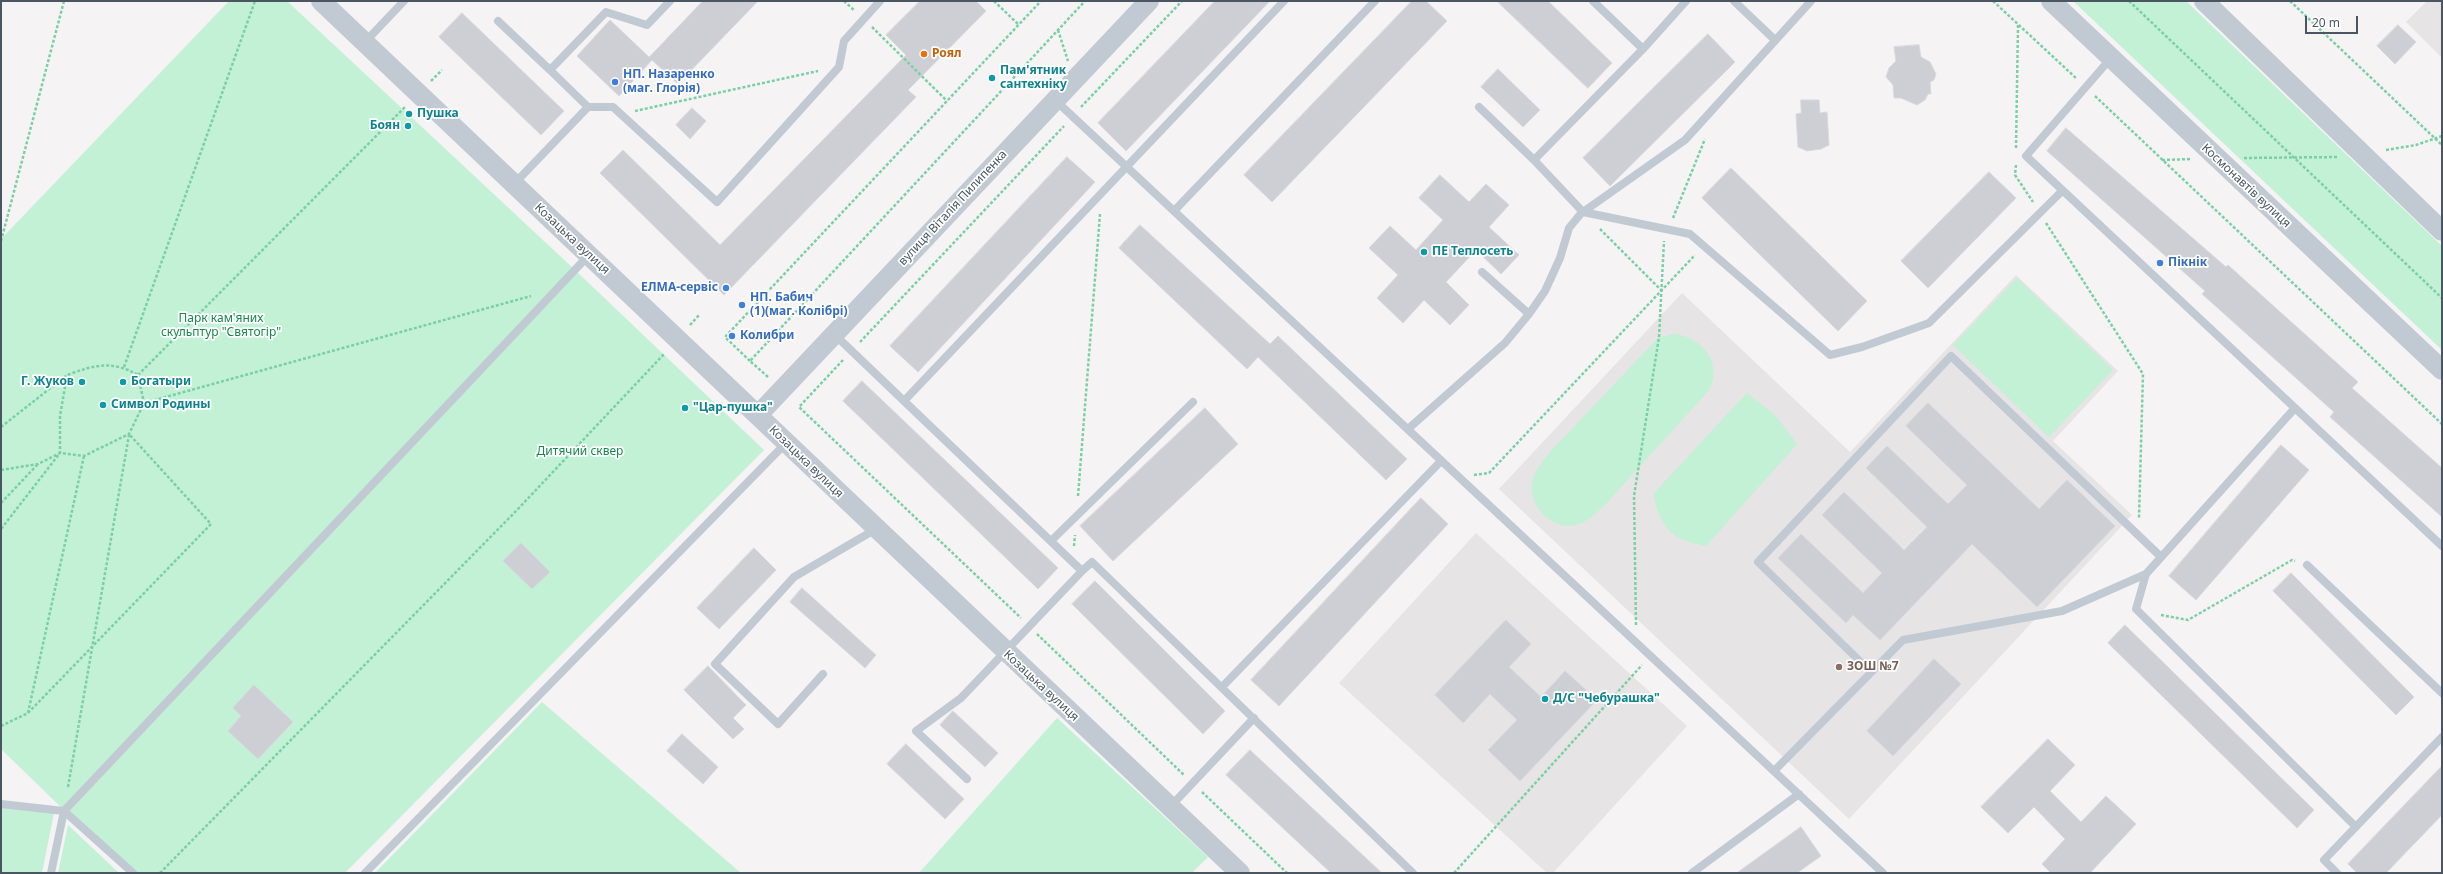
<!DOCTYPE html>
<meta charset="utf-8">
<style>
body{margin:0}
#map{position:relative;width:2443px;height:874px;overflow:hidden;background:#f5f3f3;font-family:"Noto Sans",sans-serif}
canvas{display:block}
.frame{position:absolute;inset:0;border:2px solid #4a5661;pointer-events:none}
.scale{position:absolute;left:2305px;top:16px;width:53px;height:18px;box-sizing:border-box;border:2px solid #4a5661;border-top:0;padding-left:5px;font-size:12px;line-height:14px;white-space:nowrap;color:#4a5661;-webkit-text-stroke:3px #fff;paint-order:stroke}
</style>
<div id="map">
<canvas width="2443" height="874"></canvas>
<div class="frame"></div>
<div class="scale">20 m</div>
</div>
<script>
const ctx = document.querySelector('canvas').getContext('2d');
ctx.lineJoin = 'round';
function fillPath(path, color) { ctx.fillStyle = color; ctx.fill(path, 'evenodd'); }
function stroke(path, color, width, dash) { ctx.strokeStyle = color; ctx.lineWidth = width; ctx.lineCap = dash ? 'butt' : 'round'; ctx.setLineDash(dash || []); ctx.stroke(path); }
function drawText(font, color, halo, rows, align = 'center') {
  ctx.font = font + ' "Noto Sans",sans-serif'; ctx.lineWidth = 3.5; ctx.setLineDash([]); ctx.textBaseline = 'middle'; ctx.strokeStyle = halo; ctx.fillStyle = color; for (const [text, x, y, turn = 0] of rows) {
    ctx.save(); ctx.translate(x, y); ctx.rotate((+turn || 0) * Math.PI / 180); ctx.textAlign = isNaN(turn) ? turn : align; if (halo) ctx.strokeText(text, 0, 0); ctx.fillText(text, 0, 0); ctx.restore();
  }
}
fillPath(new Path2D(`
 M2427,1H2442V58L2406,22Z
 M2016,275L2118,371L2053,441L2132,515L1849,819L1499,489L1682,293L1850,452Z
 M1476,533L1687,726L1553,873H1547L1339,683Z`), '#e6e4e5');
fillPath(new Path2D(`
 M229,1H287L575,270L764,450L345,873H129L1,749V239Z
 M2073,1H2186L2442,246V350Z
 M2017,278L2113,370L2049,437L1953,345Z
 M1676,334C1704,339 1721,362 1710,389L1603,507C1595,514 1586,523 1575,525C1550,531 1526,503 1533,479C1535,470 1543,461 1549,453L1659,337Z
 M1747,393L1775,415L1797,444L1706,546C1671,540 1661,528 1653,494Z
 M542,702L741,873H375Z
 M1057,718L1208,857L1192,873H919Z
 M1,807L54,813L42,873H1Z
 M68,825L119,873H58Z`), '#c3f1d5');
const building = new Path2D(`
 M703,1H758L678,84L652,60L619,96L577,56L610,20L649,57Z
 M920,1H976L986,11L908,90L916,97L724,295L600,173L623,150L720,245L906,55L886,35Z
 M1215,1H1270L1126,151L1098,123Z
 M1412,1H1426L1447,21L1272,202L1244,175Z
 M1497,1H1548L1612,63L1588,88Z
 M462,13L564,111L541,135L439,37Z
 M2398,25L2416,42L2395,64L2377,46Z
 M1708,34L1735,62L1610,186L1583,158Z
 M1919,45L1921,57L1930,62L1936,74L1934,80L1930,82L1931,94H1928L1925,100L1917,105L1901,98H1894L1893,85L1886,77L1889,68L1896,61L1894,47Z
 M1498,69L1540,110L1523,127L1481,87Z
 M1801,100H1819L1820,113L1827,112L1829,145L1821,149L1807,151L1798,147L1796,114L1801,113Z
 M692,108L706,121L690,139L676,125Z
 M2066,128L2226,267L2228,265L2358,382L2352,388L2442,468V517L2330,417L2334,412L2202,294L2205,291L2047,151Z
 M1067,157L1095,182L918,372L890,346Z
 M1731,168L1867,301L1838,331L1702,198Z
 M1989,172L2016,198L1928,288L1901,261Z
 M1440,175L1469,202L1486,184L1509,205L1489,227L1519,255L1501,274L1476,250L1446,282L1469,305L1450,325L1424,300L1403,323L1377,298L1398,275L1369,248L1390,226L1416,250L1443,220L1419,198Z
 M1140,225L1270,344L1278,336L1407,459L1386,480L1258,357L1247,369L1119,248Z
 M862,381L1058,568L1038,589L843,401Z
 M1928,403L2039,509L2067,480L2115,526L2037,607L1972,544L1880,640L1853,615L1846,623L1778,558L1801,534L1863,593L1882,573L1822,515L1844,492L1904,550L1927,527L1866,468L1887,446L1948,504L1967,485L1906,426Z
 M1205,408L1238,444L1113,561L1080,526Z
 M2281,445L2309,470L2196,600L2169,576Z
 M1421,498L1448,524L1279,706L1251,680Z
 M521,543L550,572L532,589L503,561Z
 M754,548L776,570L719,629L697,608Z
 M2291,573L2414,697L2396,715L2273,591Z
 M1095,581L1225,711L1203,734L1072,604Z
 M802,588L876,655L865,668L790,602Z
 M1506,620L1531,644L1509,667L1541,697L1565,671L1597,700L1520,781L1488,750L1517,720L1490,694L1463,723L1435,695Z
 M2125,625L2314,810L2297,828L2108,643Z
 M1934,659L1961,684L1893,756L1867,731Z
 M708,666L746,705L733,718L744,729L733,739L684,690Z
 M254,685L293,722L258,759L228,731L241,716L233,708Z
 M953,711L998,753L985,767L940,725Z
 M682,734L718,767L703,784L667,751Z
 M2048,739L2075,765L2050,791L2081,822L2106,796L2136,824L2090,873H2051L2042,864L2065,839L2034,807L2008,833L1981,807Z
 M906,744L964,799L945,819L887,764Z
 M1250,750L1382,873H1331L1226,775Z
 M2442,766V815L2386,873H2357L2348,864Z
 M1801,827L1821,856L1797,873H1737Z`);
fillPath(building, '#cdcfd5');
stroke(building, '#d7d9de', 1);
stroke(new Path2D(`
 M844,1L855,11
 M994,1L1019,25
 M1993,1L2077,79
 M2129,1L2442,298
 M2290,1L2442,145
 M872,27L947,101
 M1058,30L1068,61
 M431,81L442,70
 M2095,96L2442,424
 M1081,107L1182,1
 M635,111L818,71
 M2016,148L2018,25
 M2386,150L2416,145L2442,136
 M2244,158L2339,157
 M2162,160L2191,159
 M2016,165L2015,175L2033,202
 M1673,218L1705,139
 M2046,223L2143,374L2139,518
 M1600,229L1661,290
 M1,241L64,1
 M690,325L700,314
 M860,342L1064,126
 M843,360L799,407L1021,618
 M750,361L725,337L1041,1
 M124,367L255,1
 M138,375L406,106
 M768,377L750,361L1085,1
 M144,403L531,296
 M1,427L67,375
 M1,470L38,464L60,453L84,456L129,434L144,403L138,375C112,360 94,365 67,375L60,416V453L1,529
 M1474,475L1489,473L1695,255
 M1078,496L1100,214
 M1,503L38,464
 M1074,546L1075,535
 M2161,615L2188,620L2292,560L2295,561
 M1636,625L1634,496L1659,337L1664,241
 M1037,634L1184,775
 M28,713L211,524L129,434
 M1,726L28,713L84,456
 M68,787L129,435
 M1202,792L1287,873
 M160,873L518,509L665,353
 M1454,873L1642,665`), '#7ad0a6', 2.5, [3, 2]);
stroke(new Path2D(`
 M1593,1L1643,49
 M1734,1L1775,40
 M498,21L550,70
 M365,42L404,1
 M1055,100L1883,873
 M588,107L550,70L606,12L647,25L670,1
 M1479,107L1534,160L1583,212L1685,140L1811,1
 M1534,160L1643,49L1686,1
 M514,184L588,107H613L717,202L839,67L844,41L880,1
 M1174,211L1375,1
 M1583,212L1690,234L1830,355L1862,347L1929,323L2062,191
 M1482,272L1529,314L1545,291L1560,258L1569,228L1583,211
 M834,334L904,401
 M2295,408L2442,546
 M1408,429L1505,343L1529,314
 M1051,541L1193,402
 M2307,565L2442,693
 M1082,571L1092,562L1413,873
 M2146,574L2136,609L2356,827
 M1871,672L1758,562L1951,356L2160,556
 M823,674L778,724L715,664L794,577L876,529
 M1222,687L1441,461
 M1774,771L1903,640L2062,611L2146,574L2295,408L2026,156L2111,58
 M967,779L916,731L961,698L1082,571L904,401L1284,1
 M1,804L64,811L51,873
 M1170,807L1254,718
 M133,873L64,811L588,256
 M365,873L786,443
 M1692,873L1799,794
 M2337,873L2324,860L2442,737`), '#c1cad2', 8);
stroke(new Path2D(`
 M321,1L1240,873
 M2051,1L2442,370
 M2204,1L2442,231
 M758,415L1149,1`), '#c1cad2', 20);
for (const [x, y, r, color] of [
 [924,54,4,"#e8710a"],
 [992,78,4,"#0f9aa8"],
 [615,82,4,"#3f7fe0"],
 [409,114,4,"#0f9aa8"],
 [408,126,4,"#0f9aa8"],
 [1424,252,4,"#0f9aa8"],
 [2160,263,4,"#3f7fe0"],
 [726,288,4,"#3f7fe0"],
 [742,305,4,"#3f7fe0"],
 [732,336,4,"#3f7fe0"],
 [82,382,4,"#0f9aa8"],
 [123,382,4,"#0f9aa8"],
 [103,405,4,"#0f9aa8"],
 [685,408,4,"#0f9aa8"],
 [1839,667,4,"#8d6e63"],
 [1545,699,4,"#0f9aa8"]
]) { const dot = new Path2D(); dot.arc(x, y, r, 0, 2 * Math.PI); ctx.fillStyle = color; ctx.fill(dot); stroke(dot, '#fff', 1.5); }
drawText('bold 12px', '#c56008', '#fff', [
 ["Роял",932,54]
], 'left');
drawText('bold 12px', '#0d838f', '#fff', [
 ["Пам'ятник",1000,71],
 ["сантехніку",1000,85],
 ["Пушка",417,114],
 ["Боян",400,126,"right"],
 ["ПЕ Теплосеть",1432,252],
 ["Г. Жуков",74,382,"right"],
 ["Богатыри",131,382],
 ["Символ Родины",111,405],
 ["\"Цар-пушка\"",693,408],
 ["Д/С \"Чебурашка\"",1553,699]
], 'left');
drawText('bold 12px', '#366cbe', '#fff', [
 ["НП. Назаренко",623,75],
 ["(маг. Глорія)",623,89],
 ["Пікнік",2168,263],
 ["ЕЛМА-сервіс",718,288,"right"],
 ["НП. Бабич",750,298],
 ["(1)(маг. Колібрі)",750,312],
 ["Колибри",740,336]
], 'left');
drawText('12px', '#4a5661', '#fff', [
 ["Космонавтів вулиця",2246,186,43],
 ["вулиця Віталія Пилипенка",953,208,-47],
 ["Козацька вулиця",572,239,43],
 ["Козацька вулиця",806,462,44],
 ["Козацька вулиця",1041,686,43]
]);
drawText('12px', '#17864f', '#fff', [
 ["Парк кам'яних",221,319],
 ["скульптур \"Святогір\"",221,333],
 ["Дитячий сквер",580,452]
]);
drawText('bold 12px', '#785e54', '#fff', [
 ["ЗОШ №7",1847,667]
], 'left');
</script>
